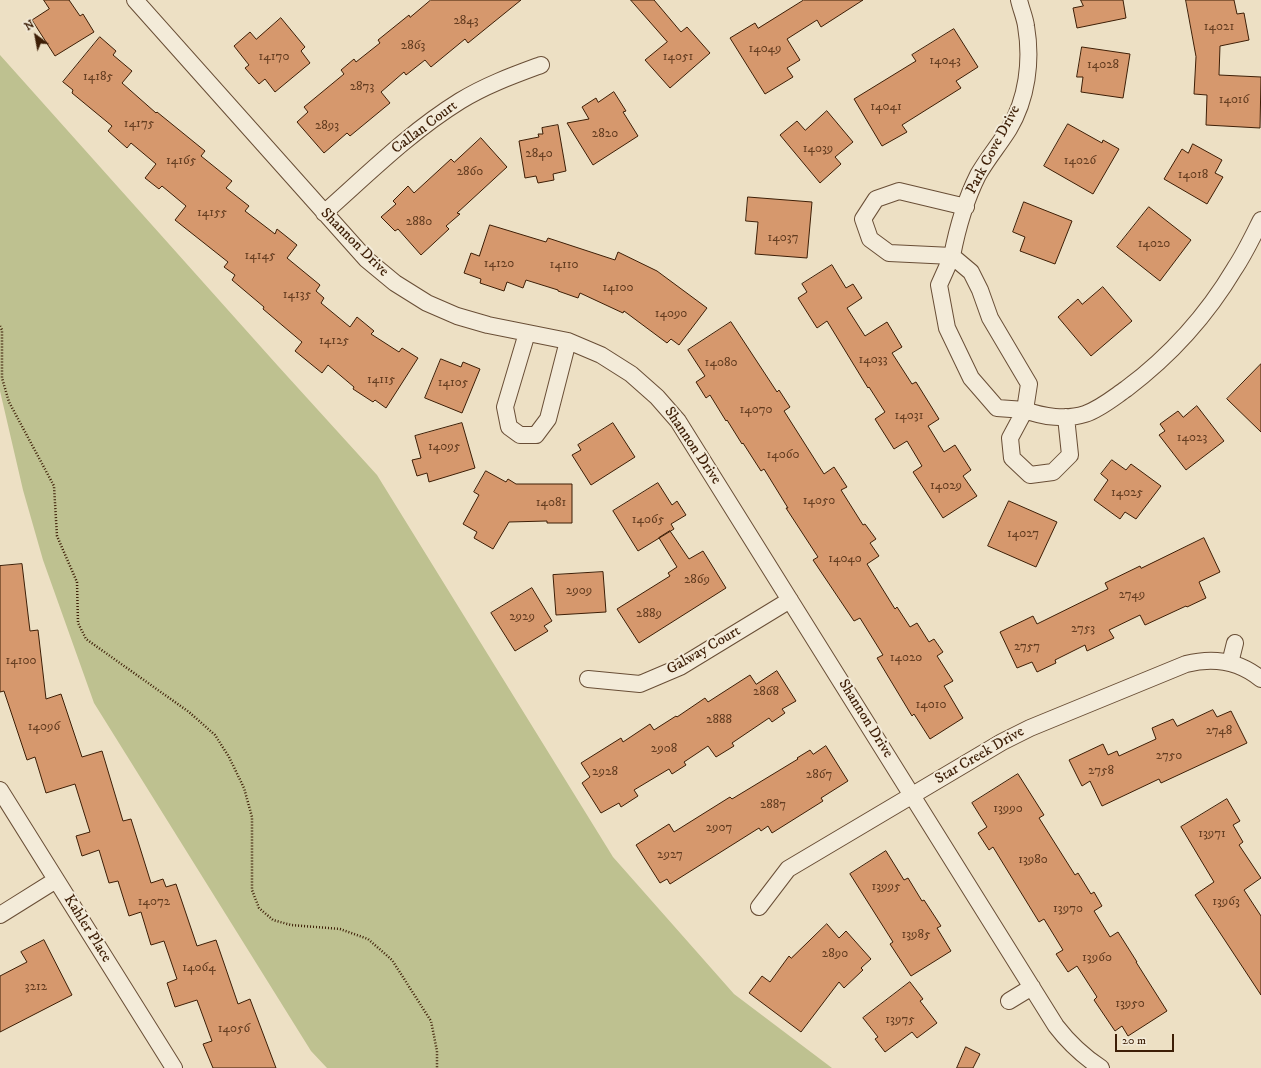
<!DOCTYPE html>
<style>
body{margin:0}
#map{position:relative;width:1261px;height:1068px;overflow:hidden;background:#ede0c4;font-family:"IM FELL DW Pica",serif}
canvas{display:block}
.north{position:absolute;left:16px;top:16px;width:40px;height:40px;-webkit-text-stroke:3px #f3ebd9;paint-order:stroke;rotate:328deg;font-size:11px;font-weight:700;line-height:16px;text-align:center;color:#3d1e06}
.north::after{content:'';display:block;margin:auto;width:14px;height:18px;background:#3d1e06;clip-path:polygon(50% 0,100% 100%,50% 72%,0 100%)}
.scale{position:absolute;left:1115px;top:1034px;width:59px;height:18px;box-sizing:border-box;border:2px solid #3d1e06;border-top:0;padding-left:5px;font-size:12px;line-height:14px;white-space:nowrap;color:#3d1e06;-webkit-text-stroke:3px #f3ebd9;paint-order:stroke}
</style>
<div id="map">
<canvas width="1261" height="1068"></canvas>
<div class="north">N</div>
<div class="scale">20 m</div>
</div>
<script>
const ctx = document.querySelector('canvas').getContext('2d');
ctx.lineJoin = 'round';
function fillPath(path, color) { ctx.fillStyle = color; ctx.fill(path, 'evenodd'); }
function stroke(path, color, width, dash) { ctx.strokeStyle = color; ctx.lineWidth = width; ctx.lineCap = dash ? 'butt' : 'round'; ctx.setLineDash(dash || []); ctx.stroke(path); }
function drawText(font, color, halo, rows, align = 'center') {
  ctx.font = font + ' "IM FELL DW Pica",serif'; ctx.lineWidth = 4; ctx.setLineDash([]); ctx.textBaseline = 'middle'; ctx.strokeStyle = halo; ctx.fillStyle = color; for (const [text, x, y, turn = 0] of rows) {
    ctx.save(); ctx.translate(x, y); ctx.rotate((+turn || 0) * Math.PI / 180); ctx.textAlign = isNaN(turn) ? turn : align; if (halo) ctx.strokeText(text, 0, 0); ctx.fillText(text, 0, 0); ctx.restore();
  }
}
fillPath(new Path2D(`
 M0,55L278,366L377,475L613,857L734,994L832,1068H327L311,1051L94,703L43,560L23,490L0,391Z`), '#bec190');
const building = new Path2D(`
 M44,0H69L80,16L83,14L94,32L55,56L32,20L49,9Z
 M431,0H521L468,43L465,39L431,67L425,60L406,75L404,72L381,92L390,103L350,136L347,133L324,153L297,122L308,112L304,107L344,74L341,70L354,59L356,62L380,43L378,40L409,15L410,17Z
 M631,0H654L681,32L687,27L710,53L670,88L645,60L667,42Z
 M804,0H863L821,27L817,20L787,39L800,60L787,68L793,77L765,94L730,38L755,23L758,28Z
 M1081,0H1123L1126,18L1077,28L1073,8L1083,6Z
 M1186,0H1234L1237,14L1244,13L1249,40L1220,46L1219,75L1261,77L1260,128L1206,125L1207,95L1194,94L1196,57Z
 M281,18L305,47L301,51L310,63L275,92L265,79L259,84L245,68L249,65L234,46L250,32L256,39Z
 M954,29L978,67L956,81L961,88L902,125L907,132L882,146L854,99L916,61L912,55Z
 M100,37L116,51L113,55L132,71L122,83L156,113L157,112L205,151L201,156L232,181L226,188L249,206L245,211L275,234L277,229L297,245L287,258L320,285L316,291L324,298L321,303L350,327L357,317L374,331L371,334L399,352L402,348L418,358L386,408L375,400L373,402L353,389L354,387L328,365L322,373L295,351L302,342L263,309L264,307L232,280L235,275L224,267L228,262L175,220L186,206L162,186L159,189L145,178L156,164L131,143L127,148L108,131L112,126L72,93L73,90L63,82Z
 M1082,47L1130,54L1123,98L1081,92L1083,77H1077Z
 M614,92L626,111L623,112L638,136L593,165L567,123L589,119L582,107L596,98L598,102Z
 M827,111L853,142L835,157L841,164L820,183L780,135L797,121L805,130Z
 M1068,124L1102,143L1103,140L1119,149L1093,194L1044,166Z
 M558,125L566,171L553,174L554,180L538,183L536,176L525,178L519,141L539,137L538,134H543L542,128Z
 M481,138L507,167L457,213L460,214L446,226L449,229L421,255L398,229L395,231L381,217L396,204L393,201L408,186L414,193L451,159L454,162Z
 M1193,144L1222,160L1215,173L1223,177L1207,204L1164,179L1182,149L1188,153Z
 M748,197L812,202L807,258L755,254L758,222L746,221Z
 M1024,202L1072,221L1055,264L1020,251L1025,237L1013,232Z
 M1149,207L1191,240L1160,281L1117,247Z
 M490,225L546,242L548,238L615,260L618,252L657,271L707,308L679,345L671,339L667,343L624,311L623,313L580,293L578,298L558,291V290L526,280L523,288L507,282L504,291L480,283L481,279L464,273L471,253L479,256Z
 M832,265L846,288L853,284L862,298L847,308L865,336L887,322L902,347L892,353L912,384L916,382L939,419L928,426L944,452L955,445L971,470L963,476L977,496L943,518L913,472L922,466L907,441L894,449L875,419L885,412L869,387L868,388L827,321L817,328L798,298L807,292L802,284Z
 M1103,287L1132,321L1091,356L1058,317L1078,299L1082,304Z
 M731,322L777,392L779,390L790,407L784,411L824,474L834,467L847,487L841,490L863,525L865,524L876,539L870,543L879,556L867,564L895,609L897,607L910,627L917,623L929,642L934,639L943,652L937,656L953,681L944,686L963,718L930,739L914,714L912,716L877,658L883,655L860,618L854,621L813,560L818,557L786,508H788L764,469L761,471L743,443L742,444L727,420L726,421L710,395L706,398L696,382L705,376L688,350Z
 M441,359L461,367L463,362L480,369L462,413L425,398Z
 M1261,364V432L1227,399Z
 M1197,406L1224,441L1186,470L1159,435L1165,431L1160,424L1178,411L1183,417Z
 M462,423L475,468L429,482L427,473L417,476L412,460L421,458L415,436Z
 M613,423L635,457L591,485L572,455L581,450L578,445Z
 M1112,460L1126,470L1131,464L1161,486L1136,519L1125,512L1120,519L1094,500L1108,480L1101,474Z
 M486,471L506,482L508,479L516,484H572V523H547V521L509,522L493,549L474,538L477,532L463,524L479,495L474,492Z
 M658,483L672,505L677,501L686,515L671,524L674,529L638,551L613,511Z
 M1009,501L1057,522L1036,567L988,546Z
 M670,531L689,559L703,551L726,588L639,643L617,609L670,576L668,573L677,567L659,538Z
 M1204,538L1220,572L1199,582L1206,598L1187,607L1186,606L1145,625L1140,615L1109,630L1114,638L1087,651L1085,645L1055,660L1056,663L1037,672L1032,662L1017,668L1000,632L1033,616L1037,624L1108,589L1105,583L1140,566L1141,568Z
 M22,564L30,631L38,630L46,699L61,694L82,757L102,751L123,821L131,819L151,883L163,879L166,887L176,884L197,946L216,940L238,1004L250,999L276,1068H213L203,1044L212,1041L197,1000L175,1007L167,983L177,979L164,941L151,945L141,912L129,916L118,881L109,883L99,850L82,856L76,836L90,832L75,784L46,793L35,757L27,760L4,691L0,692V566Z
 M603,572L606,612L556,615L553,575Z
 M532,588L552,621L544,626L548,631L515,651L491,613Z
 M777,671L796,701L782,709L785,713L772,722L769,718L732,743L734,746L716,757L708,746L684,762L686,765L672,774L669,769L634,790L638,796L621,807L619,803L601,813L582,783L590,777L581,763L621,738L623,742L650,724L654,730L676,716L677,717L705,698L708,702L750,675L756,684Z
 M1213,710L1217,717L1231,711L1247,743L1161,783L1159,779L1102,806L1090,781L1082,786L1069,760L1103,744L1108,755L1117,751L1119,756L1156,739L1152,728L1173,719L1177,726Z
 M826,746L848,781L821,798L823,801L772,833L768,826L761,831L759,828L670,884L667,879L660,883L636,845L669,824L674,832L730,797L732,799L798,759L797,758L810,750L813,754Z
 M1018,774L1044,815L1039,818L1075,875L1078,873L1091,894L1094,892L1102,906L1094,911L1110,937L1118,932L1137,962H1136L1167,1011L1128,1036L1122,1026L1115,1031L1094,1000L1097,997L1077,966L1068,972L1056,954L1063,950L1044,919L1039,922L993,847L989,850L978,833L987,827L972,803Z
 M1227,799L1240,821L1233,825L1243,842L1239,845L1261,878L1244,890L1261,916V995L1195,895L1214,882L1181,827Z
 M886,851L904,880L908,878L922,901L924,900L941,926L937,928L951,951L911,976L890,944L893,942L850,874Z
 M827,924L839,938L846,931L871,959L861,968L863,970L844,988L839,982L801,1032L749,993L762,976L770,982L789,956L791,958Z
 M44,940L72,995L0,1032V976L27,962L21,952Z
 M910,982L923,999L920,1001L937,1023L917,1038L912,1032L885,1052L875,1039L878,1037L863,1018Z
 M966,1047L980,1054L973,1068H957Z`);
fillPath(building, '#d6986d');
stroke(building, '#3d1e06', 1);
const street = new Path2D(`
 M135,0L366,259L395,283L427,303L457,316L488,325L568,341L601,355L631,374L657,397L678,421L1056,1026C1069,1043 1083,1056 1101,1068
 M966,207L899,191L876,199L863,219L870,239L889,253L952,256C957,230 966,199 978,175C987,159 999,145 1009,129C1027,99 1032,61 1026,26C1025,18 1021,9 1019,0
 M324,213C368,174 410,132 460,101C486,85 514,75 541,65
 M952,256L971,272L980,290L990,318L1029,384L1025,410L997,408L971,378L947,328L939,285Z
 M527,333L505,407L509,427L520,435H536L548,419L568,341
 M1066,417L1070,455L1053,472L1030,475L1012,458L1010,438L1025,410C1043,417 1067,420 1085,414C1100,409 1113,398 1126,389C1170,356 1207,315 1235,268C1245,253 1253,236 1261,220
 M1230,663L1235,643
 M588,679L640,684L680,667L790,600
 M0,790L174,1068
 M759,907L788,869L1002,742L1030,728L1186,664C1213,657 1239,661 1261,679
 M0,915L56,880
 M1009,1001L1032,987`);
stroke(street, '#694e36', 18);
stroke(new Path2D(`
 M0,326L2,330V378L9,402L54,486L57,536L77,582L78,623L86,639L189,712L215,735L229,757L244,788L252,817V890L259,908L273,920L291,925L340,929L368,939L392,960L431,1021L437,1051V1068`), '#3d1e06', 2.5, [1, 2]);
stroke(street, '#f3ebd9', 16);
drawText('13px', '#633c20', null, [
 ["2843",466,21],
 ["14021",1219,27],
 ["2863",413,46],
 ["14049",765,49],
 ["14170",274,57],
 ["14051",678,57],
 ["14043",945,61],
 ["14028",1103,65],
 ["14185",98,77],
 ["2873",362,87],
 ["14016",1234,100],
 ["14041",886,107],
 ["14175",139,124],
 ["2893",327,126],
 ["2820",605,134],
 ["14039",818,149],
 ["2840",539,154],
 ["14165",181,161],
 ["14026",1080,161],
 ["2860",470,172],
 ["14018",1193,175],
 ["14155",212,213],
 ["2880",419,222],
 ["14037",783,238],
 ["14020",1154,244],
 ["14145",260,256],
 ["14120",499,264],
 ["14110",564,265],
 ["14100",618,288],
 ["14135",297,295],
 ["14090",671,314],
 ["14125",334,341],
 ["14033",873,360],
 ["14080",721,363],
 ["14115",381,380],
 ["14105",453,383],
 ["14070",756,410],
 ["14031",909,416],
 ["14023",1192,438],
 ["14095",444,447],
 ["14060",783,455],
 ["14029",946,486],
 ["14025",1127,493],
 ["14050",819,501],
 ["14081",551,503],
 ["14065",648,520],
 ["14027",1023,534],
 ["14040",845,559],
 ["2869",697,580],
 ["2909",579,591],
 ["2749",1132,595],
 ["2889",649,614],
 ["2929",522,617],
 ["2753",1083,629],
 ["2757",1027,647],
 ["14020",906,658],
 ["14100",21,661],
 ["2868",766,692],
 ["14010",931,705],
 ["2888",719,720],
 ["14096",44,727],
 ["2748",1219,731],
 ["2908",664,749],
 ["2750",1169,756],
 ["2758",1101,771],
 ["2928",605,772],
 ["2867",819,775],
 ["2887",773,805],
 ["13990",1008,809],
 ["2907",719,828],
 ["13971",1212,834],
 ["2927",670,855],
 ["13980",1033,860],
 ["13995",886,887],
 ["14072",154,902],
 ["13963",1226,902],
 ["13970",1068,909],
 ["13985",916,935],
 ["2890",835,954],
 ["13960",1097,958],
 ["14064",199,968],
 ["3212",36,987],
 ["13950",1130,1004],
 ["13975",900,1020],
 ["14056",234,1029]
]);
drawText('15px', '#3d1e06', '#f3ebd9', [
 ["Callan Court",425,128,-37],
 ["Park Cove Drive",994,150,-62],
 ["Shannon Drive",354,243,45],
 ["Shannon Drive",692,446,56],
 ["Galway Court",704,651,-30],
 ["Shannon Drive",865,719,58],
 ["Star Creek Drive",980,756,-30],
 ["Kahler Place",87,929,58]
]);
</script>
